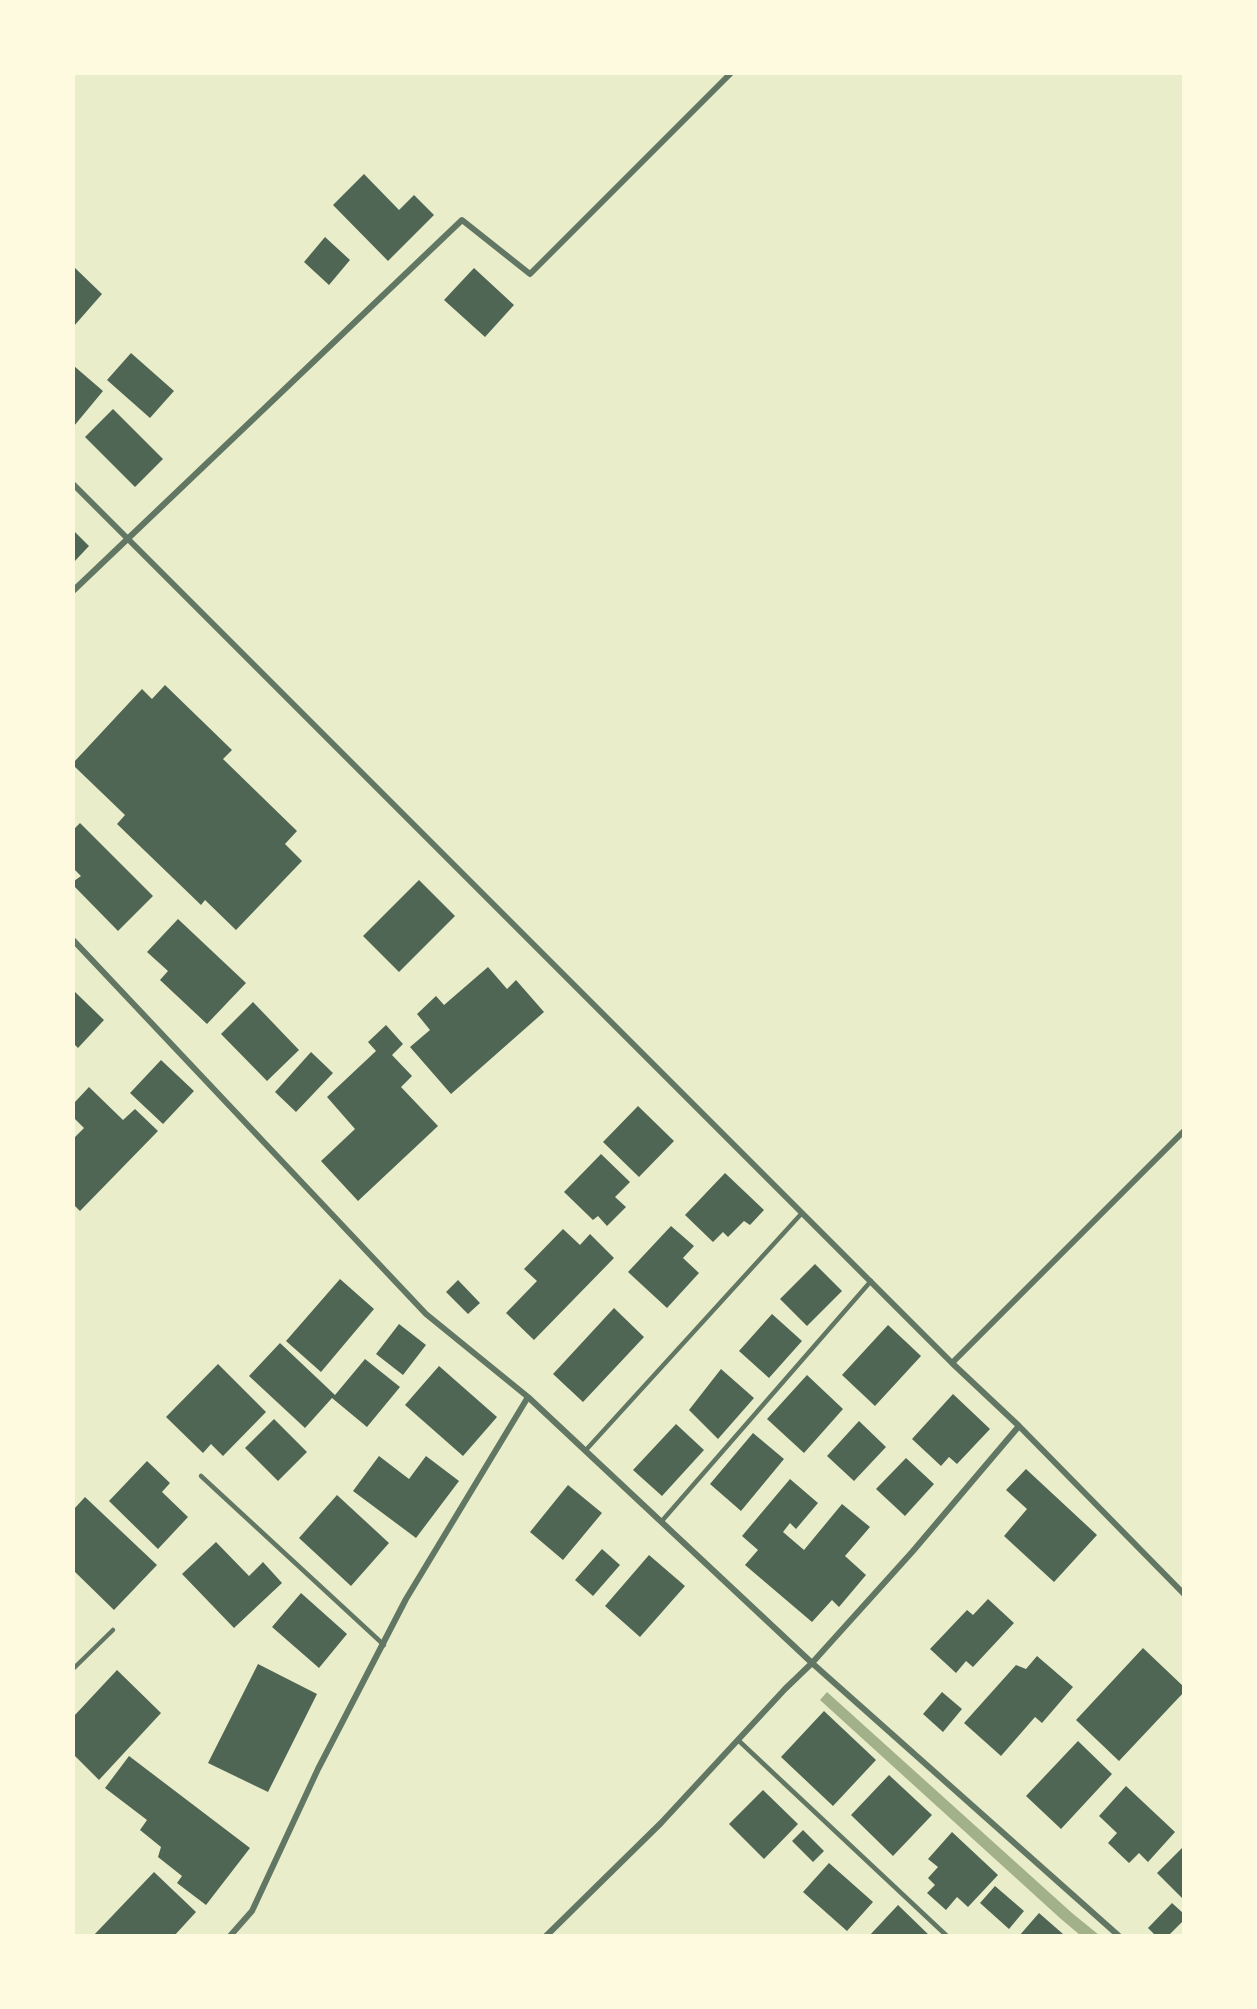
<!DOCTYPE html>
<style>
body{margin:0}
#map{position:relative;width:1257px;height:2009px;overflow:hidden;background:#e9edc9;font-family:"Public Sans",sans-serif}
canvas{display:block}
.frame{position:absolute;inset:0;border:75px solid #fefae0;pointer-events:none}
</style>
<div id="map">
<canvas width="1257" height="2009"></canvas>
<div class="frame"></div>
</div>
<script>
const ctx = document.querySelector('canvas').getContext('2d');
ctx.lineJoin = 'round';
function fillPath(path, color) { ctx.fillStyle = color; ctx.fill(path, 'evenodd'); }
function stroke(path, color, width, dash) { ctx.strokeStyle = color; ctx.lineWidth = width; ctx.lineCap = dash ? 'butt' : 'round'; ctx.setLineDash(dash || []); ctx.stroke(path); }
fillPath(new Path2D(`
 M827,1692L1072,1913L1099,1935H1080L1061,1919L820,1700Z`), '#a3b18a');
fillPath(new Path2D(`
 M364,174L399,210L414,195L434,215L388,261L333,205Z
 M325,237L350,260L329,285L304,262Z
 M74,267L102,294L74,326Z
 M474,268L514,305L485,337L444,300Z
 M131,353L174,391L150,418L107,380Z
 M74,366L103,391L74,426Z
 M113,409L163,459L135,487L85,437Z
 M74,531L89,546L74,562Z
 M165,685L232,750L223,759L297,831L285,844L302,861L236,930L205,900L201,905L117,824L125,815L74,766V762L142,689L152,699Z
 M80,823L153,896L118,931L74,886V881L81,876L74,869V829Z
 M419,880L455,916L399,972L363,936Z
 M178,919L246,983L207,1024L160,980L168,971L147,952Z
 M488,967L507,989L516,980L544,1012L451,1094L410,1047L430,1030L417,1014L436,996L444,1005Z
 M74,991L104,1020L78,1048L74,1044Z
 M253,1002L299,1050L267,1081L221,1034Z
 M386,1025L403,1044L392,1055L412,1076L401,1087L438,1126L358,1201L321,1161L355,1129L327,1097L376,1051L368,1042Z
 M311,1052L333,1073L296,1112L275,1092Z
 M161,1060L194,1091L163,1124L130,1093Z
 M89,1087L123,1120L135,1109L158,1131L80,1211L74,1205V1138L84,1128L74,1118V1103Z
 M638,1106L674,1141L639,1177L603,1142Z
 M601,1154L630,1182L615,1197L626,1207L607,1226L598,1216L593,1220L564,1192Z
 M725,1173L764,1210L750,1225L744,1221L728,1237L723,1232L713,1242L685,1215Z
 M671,1226L694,1246L683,1258L699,1273L667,1308L628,1272Z
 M563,1229L580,1245L590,1234L614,1258L534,1340L506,1313L537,1281L524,1269Z
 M815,1264L842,1291L807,1326L780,1299Z
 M340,1279L374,1309L321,1372L286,1341Z
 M458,1280L480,1303L468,1314L446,1292Z
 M614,1308L644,1337L583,1402L553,1374Z
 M772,1314L802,1341L769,1378L739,1351Z
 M399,1324L426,1345L403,1375L376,1354Z
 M888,1325L921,1356L875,1406L842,1375Z
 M280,1343L335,1395L365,1359L400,1387L367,1427L332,1398L305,1428L249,1376Z
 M218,1364L266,1412L223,1456L211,1444L203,1453L166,1417Z
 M439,1366L497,1417L463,1456L405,1405Z
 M721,1369L754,1398L718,1439L689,1410Z
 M807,1375L843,1409L804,1453L767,1419Z
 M953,1394L990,1429L957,1464L949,1457L941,1466L912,1439Z
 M274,1419L307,1452L278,1481L245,1448Z
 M859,1421L886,1447L854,1481L827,1456Z
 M676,1424L704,1450L662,1496L633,1470Z
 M753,1433L784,1459L741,1511L710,1484Z
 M379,1456L409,1479L426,1456L459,1481L416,1538L353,1491Z
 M906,1458L934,1484L905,1516L876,1489Z
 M147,1461L170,1483L162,1492L188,1517L158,1549L109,1501Z
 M1026,1469L1097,1535L1054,1582L1004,1536L1027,1509L1006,1490Z
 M790,1479L818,1503L796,1529L790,1523L783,1532L804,1550L842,1504L870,1527L845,1556L866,1575L839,1607L832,1600L812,1622L745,1565L758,1550L742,1536Z
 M568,1485L602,1513L563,1560L530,1532Z
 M337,1495L389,1543L351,1586L299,1538Z
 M85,1497L157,1565L114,1610L74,1571V1509Z
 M216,1542L249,1576L263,1562L282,1583L234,1628L182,1574Z
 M602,1549L620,1565L593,1596L575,1580Z
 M649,1555L685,1586L640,1637L605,1606Z
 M301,1593L347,1634L319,1668L272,1627Z
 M988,1599L1014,1623L973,1667L966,1661L956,1673L930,1649L967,1610L973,1615Z
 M1143,1648L1184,1687V1692L1119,1761L1076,1720Z
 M1037,1656L1073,1687L1042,1723L1035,1717L1001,1756L964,1723L1016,1665L1026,1669Z
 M258,1664L317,1694L268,1792L208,1763Z
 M117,1670L161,1713L99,1780L74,1755V1716Z
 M942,1692L962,1709L943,1732L923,1714Z
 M824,1711L876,1760L833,1806L781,1757Z
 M1078,1741L1112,1774L1061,1829L1026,1796Z
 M129,1756L250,1848L206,1905L177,1883L182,1876L158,1857L161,1847L140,1830L147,1820L105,1788Z
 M889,1775L932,1815L893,1856L851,1815Z
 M1126,1786L1175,1832L1148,1862L1139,1853L1129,1863L1108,1843L1117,1833L1099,1816Z
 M763,1790L798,1824L764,1859L729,1824Z
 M803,1830L824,1851L813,1862L792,1841Z
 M952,1832L998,1875L968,1907L957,1897L946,1910L927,1893L935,1885L928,1878L938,1867L928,1859Z
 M1184,1846V1900L1157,1873Z
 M829,1863L873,1902L847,1931L803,1892Z
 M154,1872L196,1912L174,1936H93Z
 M995,1886L1024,1911L1009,1929L980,1903Z
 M1172,1903L1184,1914V1920L1168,1936H1156L1148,1928Z
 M898,1905L930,1936H869Z
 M1039,1913L1063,1934L1061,1936H1019Z`), '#4f6655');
stroke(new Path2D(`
 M585,1451L802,1213
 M201,1476L384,1645
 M661,1522L871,1281
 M74,1668L113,1630
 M738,1740L947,1936`), '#617663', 4.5);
stroke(new Path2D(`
 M74,485L952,1363L1019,1426L1184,1594
 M74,590L462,220L530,274L730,74
 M74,941L426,1314L528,1397L812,1663L1119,1936
 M952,1363L1184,1131
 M230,1936L252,1911L318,1769L406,1599L528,1397
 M546,1936L661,1823L785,1689L812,1663L913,1551L1019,1426`), '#617663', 6);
</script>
